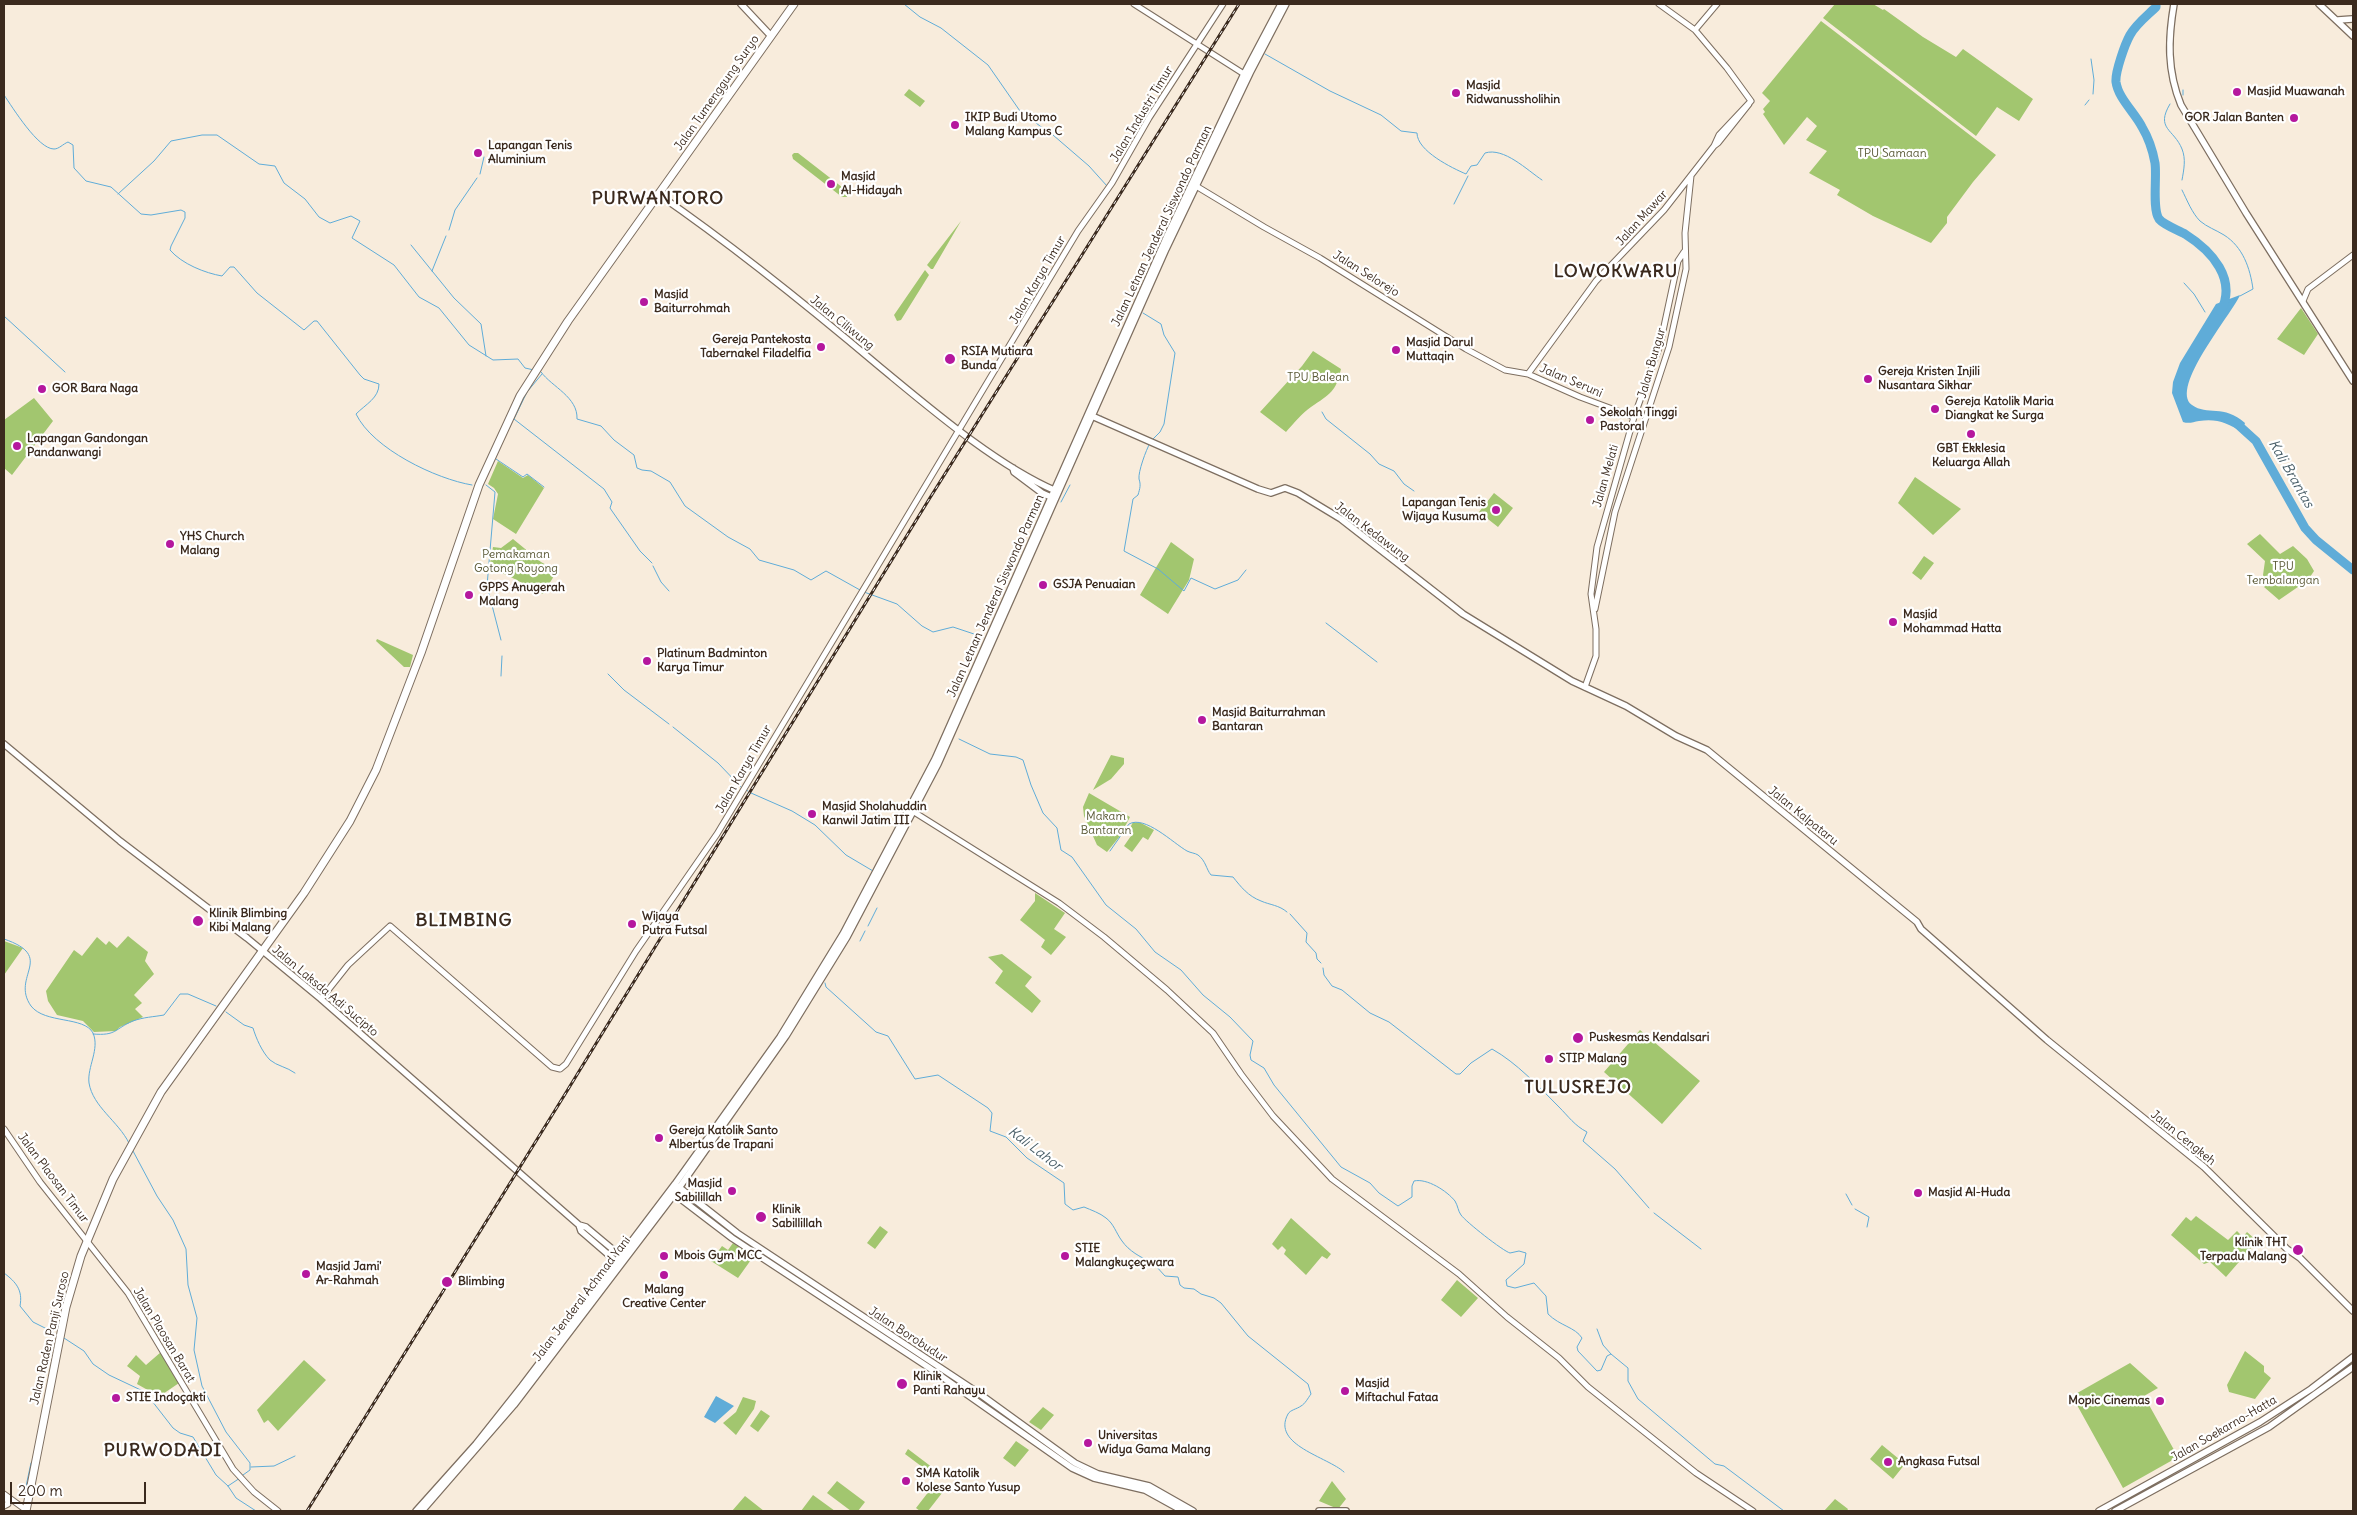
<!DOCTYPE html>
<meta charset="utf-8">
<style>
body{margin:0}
#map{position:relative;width:2357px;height:1515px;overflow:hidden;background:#f8ecdc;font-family:Delius,sans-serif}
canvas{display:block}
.frame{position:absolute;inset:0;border:5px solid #3b2a1e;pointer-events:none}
.scale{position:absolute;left:10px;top:1482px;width:136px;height:22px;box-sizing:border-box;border:2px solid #3b2a1e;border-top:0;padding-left:6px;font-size:15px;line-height:18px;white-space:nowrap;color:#3b2a1e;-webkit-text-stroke:4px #fff;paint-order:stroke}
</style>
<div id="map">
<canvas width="2357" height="1515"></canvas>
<div class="frame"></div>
<div class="scale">200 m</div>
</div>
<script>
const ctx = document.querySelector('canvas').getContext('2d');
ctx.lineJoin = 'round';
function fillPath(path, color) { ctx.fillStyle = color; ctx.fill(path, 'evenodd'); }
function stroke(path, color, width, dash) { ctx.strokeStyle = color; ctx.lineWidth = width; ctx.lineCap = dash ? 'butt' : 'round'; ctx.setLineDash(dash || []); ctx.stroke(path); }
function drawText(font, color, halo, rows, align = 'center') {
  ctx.font = font + ' Delius,sans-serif'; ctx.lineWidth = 4.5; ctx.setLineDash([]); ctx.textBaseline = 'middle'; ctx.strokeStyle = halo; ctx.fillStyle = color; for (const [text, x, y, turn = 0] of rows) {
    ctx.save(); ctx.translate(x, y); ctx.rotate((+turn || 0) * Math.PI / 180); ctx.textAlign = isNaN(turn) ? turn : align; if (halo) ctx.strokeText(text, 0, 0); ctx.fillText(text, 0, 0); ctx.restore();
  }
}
fillPath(new Path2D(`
 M1835,4H1873L1883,10L1884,9L1923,37L1956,57L1963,49L2033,99L2019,121L1997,107L1976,136L1823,18Z
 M1821,21L1996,155L1973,182L1947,217V223L1931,243L1873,216L1837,195L1840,190L1809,173L1827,151L1806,140L1817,126L1807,117L1784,145L1763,114L1765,112L1763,109L1770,101L1762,93Z
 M909,89L925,101L920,107L904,95Z
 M794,153H798L847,191V197H842L793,159L792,155Z
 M961,221L933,269H931L927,265Z
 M925,270L929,275L901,320L897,321L894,315Z
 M2301,308L2318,334L2304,355L2277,339Z
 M1313,351L1341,369C1336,392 1330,394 1311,407C1302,413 1294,423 1286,432L1260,412L1302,366Z
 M34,398L53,421L12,475L4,468V420Z
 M498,461L523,478L528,475L544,488L516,534L493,519L498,494L494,488L488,484Z
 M1915,477L1961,509L1933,535L1898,503Z
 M1494,493L1513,508L1498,527L1479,512Z
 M2260,534L2280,554L2293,546L2307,559L2314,571L2308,580L2279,600L2264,587L2266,584L2263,575L2265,561L2247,544Z
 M513,539L541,562L557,571L543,594L507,575L489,569L493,547L501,548Z
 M1171,542L1194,559L1189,580L1168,614L1140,595Z
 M1924,556L1934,563L1921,580L1912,573Z
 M377,639L413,655L410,667H404L376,641Z
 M1111,755L1124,758V764L1111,779L1093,790Z
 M1089,793L1130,817L1120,836L1107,852L1097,845L1084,816L1083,807Z
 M1133,822L1141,823L1154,830L1148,840L1143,837L1132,852L1124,846L1133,833L1129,830Z
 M1035,893L1065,913L1054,929L1066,937L1051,955L1041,947L1045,940L1020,920L1035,901Z
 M128,936L148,952L145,961L154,974L134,995L142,1003L135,1009L143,1017L120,1027L116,1031L94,1032L83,1021L57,1015L48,1001L46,991L74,950L82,956L97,937L106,945L109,941L117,948Z
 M4,941L23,948L4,975Z
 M1002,954L1032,977L1025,986L1041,1001L1032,1013L995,983L1003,971L988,957Z
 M1640,1030L1700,1081L1662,1124L1604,1072Z
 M2196,1216L2228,1240L2237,1231L2243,1237L2247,1232L2257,1241L2226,1277L2210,1262L2204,1264L2171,1235L2186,1217L2191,1221Z
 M1291,1218L1331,1254L1327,1259L1322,1256L1306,1275L1284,1254L1286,1250L1282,1246L1278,1250L1272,1244Z
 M880,1226L888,1232L875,1249L867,1243Z
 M727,1228L961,1384V1385L747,1245L726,1230Z
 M733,1243L753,1257L738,1278L711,1261L722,1246L728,1250Z
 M1457,1280L1478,1298L1461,1317L1441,1300Z
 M2245,1351L2264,1366V1372L2271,1378L2255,1399L2229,1392L2227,1385Z
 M161,1352L179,1383L157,1398L153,1393L137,1384L140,1376L127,1366L136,1355L146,1365Z
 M304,1360L326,1380L278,1431L268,1420L264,1423L257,1410Z
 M2130,1363L2158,1388L2144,1396L2178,1457L2123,1488L2072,1396Z
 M743,1397L756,1401L754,1409L736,1435L723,1423L736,1412Z
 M1043,1407L1054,1415L1041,1430L1029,1422Z
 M761,1410L770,1416L758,1432L750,1426Z
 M1016,1441L1029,1450L1015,1467L1003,1458Z
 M1882,1445L1905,1464L1893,1479L1870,1459Z
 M908,1449L937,1471L933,1475L905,1454Z
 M837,1481L865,1502L858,1511H851L827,1493Z
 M1332,1481L1346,1499L1338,1509L1319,1501Z
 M933,1486L942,1493L928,1511H920L916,1508Z
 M813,1495L835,1511H801Z
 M745,1496L764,1511H732Z
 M1835,1499L1848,1509L1847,1511H1824Z`), '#a2c66f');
fillPath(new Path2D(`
 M2240,295C2232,314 2169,388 2192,405C2207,416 2224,404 2245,423L2242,432C2228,423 2216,418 2199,421C2193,422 2189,424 2183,422L2172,393L2173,382L2180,363L2216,304Z
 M716,1396L734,1406L715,1423L704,1417Z`), '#5facd8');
stroke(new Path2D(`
 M904,4L920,17L941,28L988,65L1020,111L1048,132
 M1265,54L1330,91L1381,115L1401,131L1417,133C1417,151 1452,168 1466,174L1471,166L1477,165L1485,153C1504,147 1527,170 1542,180
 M2091,59L2094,80L2093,94
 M4,95C13,108 38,149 54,149C59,149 63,144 68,142L73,145L74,168L86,181L111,187L141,214L151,215L181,210L185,212V218L171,246L170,250C182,264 205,273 222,276L230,267H234L257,293L304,330L314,321H317L360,375L364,379L379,384C379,398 366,404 356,414C373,449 436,479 472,485
 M2183,95V90
 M2170,104C2155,129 2174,129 2182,149C2186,159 2184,169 2182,180
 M2085,105L2089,100
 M1053,135L1089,166L1107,186
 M480,174L484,157
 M2182,190C2187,200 2192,213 2200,221C2207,227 2216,230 2224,235C2243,247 2250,268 2253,289L2240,296
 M118,194L154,161L171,141L202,135H217L259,164L275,166L284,183L305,199L319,217L330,223L351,216L360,221L352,238L394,265L419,297L439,308L469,345L493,360L518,359L525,368L534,370
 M1454,204L1468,176
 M449,230L455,210L477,178
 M411,245L454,298L481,324L486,356
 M432,271L446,236
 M2184,283L2194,294L2205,312
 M1143,313L1161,324L1164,335L1175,353L1164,424L1160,432L1152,440
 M4,316L65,372
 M541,372C552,387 578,397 577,419L601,426L614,440L634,455L637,468L642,470L651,471L670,482L685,506L728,537L750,549L759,560L794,570L811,580L826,571L860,590
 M542,374L527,392L514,419L604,489L612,502L610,508L612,511L640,551L652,563
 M1322,412L1326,419L1370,454L1379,464L1394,471L1404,484L1414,491
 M1100,417L1101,416
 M1150,443C1146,450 1138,472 1139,479C1141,485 1140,488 1138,495L1133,499L1124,551L1158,569L1184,591L1191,578L1215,589L1238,580L1246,570
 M496,459L523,477L527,474L544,487
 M486,485L495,492L487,586L501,640
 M1061,502L1070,485
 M653,566L661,582L669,591
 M864,592L897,604L922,626L933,632L953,627L983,637
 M1326,623L1377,662
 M608,674L624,690L669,724
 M501,676L502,656
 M673,727L718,763L741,787
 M959,739L990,754L1016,757L1023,760L1031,785L1043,813L1057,828L1061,850L1072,857L1106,905L1136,929L1155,952L1181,970L1203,995L1230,1017L1253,1041L1250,1055L1251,1060L1264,1068L1274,1085L1341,1167L1370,1183L1379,1193L1398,1206L1412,1197V1186L1414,1181C1427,1178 1447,1191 1455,1201C1458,1206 1458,1211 1461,1215C1466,1222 1503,1251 1510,1253L1519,1251L1526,1253L1524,1264L1506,1280L1507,1286L1515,1288L1534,1283L1546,1296L1548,1314C1560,1326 1575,1327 1582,1338L1577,1347L1578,1351L1597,1371L1601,1370L1607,1356L1611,1354L1628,1368V1381L1638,1399L1715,1464L1724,1466L1784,1511
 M746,790L748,791
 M751,793L792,811L815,825L846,855L873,871
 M1110,851L1129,824C1145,815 1173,843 1187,851C1191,853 1195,853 1198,855C1206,861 1206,869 1211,875L1233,877C1241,887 1248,896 1261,901C1270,905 1279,905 1287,912
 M1290,914L1307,933L1306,942L1316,953L1317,959L1321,963
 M868,926L877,908
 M4,939C57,957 10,976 31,1006C45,1024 84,1016 93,1033C100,1049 87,1067 89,1083C93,1107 118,1121 129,1143
 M860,941L865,931
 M1323,968L1324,975L1332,986L1342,990L1370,1013L1389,1022L1456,1074H1460L1471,1063L1492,1049C1517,1063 1538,1086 1559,1107C1568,1116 1575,1126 1587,1132L1583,1141L1615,1169L1649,1208
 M825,983L826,987L876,1032L888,1036L915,1079L938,1075L988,1108L992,1113L990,1131L1006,1137L1027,1158L1064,1183L1065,1204L1073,1210L1084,1207C1091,1210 1100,1213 1106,1218C1114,1224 1116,1233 1122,1241C1129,1251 1140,1257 1151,1262
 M226,1012L244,1025L253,1028C256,1038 262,1052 270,1060C277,1066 287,1067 295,1073
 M93,1034C117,1036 114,1029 133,1021C144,1017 153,1017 164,1015L180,994H188L216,1006
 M133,1151L157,1196L173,1220L186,1249L188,1285L197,1318L194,1350L202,1386L226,1432L250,1463V1470L243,1475
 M1846,1194L1852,1205
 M1855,1209L1869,1217L1867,1227
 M1654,1213L1701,1249
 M1155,1265L1165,1276L1178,1277L1180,1285L1184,1288L1194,1289L1201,1294L1214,1298L1221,1303L1248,1336L1308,1384L1311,1394C1308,1398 1305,1404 1301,1406C1297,1409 1290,1410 1288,1414C1271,1445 1328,1457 1344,1472
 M4,1273C16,1282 23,1290 20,1306L33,1322L53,1332
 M1597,1329L1603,1345L1611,1354
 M64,1338L84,1351L93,1364L109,1375L145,1392L173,1428L180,1433L193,1437L216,1475L228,1486L236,1498L256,1511
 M251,1467L274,1466L295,1456
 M228,1486L240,1478
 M25,1491L31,1463`), '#5facd8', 1);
stroke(new Path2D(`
 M2156,4V7C2148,15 2136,24 2130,35C2125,44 2115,72 2116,82C2118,98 2135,113 2142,127C2148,137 2153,152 2155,163C2157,177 2152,209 2159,219C2164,225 2178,230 2185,234C2212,251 2237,279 2221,311
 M2235,422L2256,441L2305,528L2316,540L2353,570`), '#5facd8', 9);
const secondary = new Path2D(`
 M1134,4L1244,74
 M1659,4L1695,30L1727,68L1751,101
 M1695,30L1717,4
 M1714,146L1718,143L1749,104
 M1196,186L1264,227L1320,258L1466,349L1505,370L1528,374L1580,397L1634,417
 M2303,301L2308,289L2353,255
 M1528,374L1596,281L1664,210L1714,146L1719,135L1751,101
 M1595,609L1615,512L1669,347L1686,269L1685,233L1691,176
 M1585,687L1596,656V629L1591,594L1597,547L1634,417L1660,345L1678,261L1684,252
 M914,812L1059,903L1104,937L1167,990L1213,1033L1241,1074L1273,1116L1332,1179L1459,1274L1507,1317L1559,1358L1588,1387L1696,1473L1753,1511
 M321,999L348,965L390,926L552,1067L560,1069L566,1064L636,951L717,834L1078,231L1112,183L1149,118L1223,4
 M4,1129L40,1182L128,1293L233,1469L254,1492L278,1511
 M4,1494L26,1510
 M4,1506L8,1504L7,1497`);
const primary = new Path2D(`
 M741,4L771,36
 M2174,4C2168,39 2167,71 2181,105L2246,213L2353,381
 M2319,4L2353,36
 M2338,20L2352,19
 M658,194C735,247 809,307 880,367C931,409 996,465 1056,491
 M1092,416L1258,489L1271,493L1285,488L1298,493L1341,519L1463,614L1572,681L1626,706L1676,736L1707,750L1917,922L1921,929L2047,1040L2204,1167L2287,1249L2300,1258L2353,1311
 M1013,468L1014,472L1042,493L1053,498
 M4,744L120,841L247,938L321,999L579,1225L586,1227L623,1258
 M676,1185L737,1233L977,1392L1075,1463L1098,1474L1149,1486L1193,1511
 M673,1193L732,1238L928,1367L1072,1468L1094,1478L1145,1490L1183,1511
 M579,1225L581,1231L618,1263
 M416,1511L476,1444L522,1386L675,1184L780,1037L843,934L935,759L1167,236L1244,74L1281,4
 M422,1511L514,1405L679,1188L786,1036L847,937L938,764L1166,249L1250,73L1286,4
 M1319,1511H1346
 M2099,1511L2260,1422L2311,1389L2353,1357
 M2115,1511L2269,1427L2353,1367`);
const highway = new Path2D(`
 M26,1511L66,1307L81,1256L113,1179L161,1092L304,893L350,821L376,770L421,653L479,485L520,396L568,321L794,4`);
stroke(secondary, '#7d6e60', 7);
stroke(primary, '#7d6e60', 8);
stroke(highway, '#7d6e60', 9);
stroke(secondary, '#fff', 5);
stroke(primary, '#fff', 5.5);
stroke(highway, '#fff', 7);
const rail = new Path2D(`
 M307,1511L567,1091L928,501L1239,4`);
stroke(rail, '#3b2a1e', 3);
stroke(rail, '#fff', 1, [4]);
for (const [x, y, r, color] of [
 [2237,92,5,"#b5179e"],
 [1456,93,5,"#b5179e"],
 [2294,118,5,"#b5179e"],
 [955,125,5,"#b5179e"],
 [478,153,5,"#b5179e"],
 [831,184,5,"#b5179e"],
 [644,302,5,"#b5179e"],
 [821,347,5,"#b5179e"],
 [1396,350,5,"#b5179e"],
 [950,359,6,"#b5179e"],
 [1868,379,5,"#b5179e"],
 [42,389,5,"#b5179e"],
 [1935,409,5,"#b5179e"],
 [1590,420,5,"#b5179e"],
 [1971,434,5,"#b5179e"],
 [17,446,5,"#b5179e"],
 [1496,510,5,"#b5179e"],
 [170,544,5,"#b5179e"],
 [1043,585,5,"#b5179e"],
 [469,595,5,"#b5179e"],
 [1893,622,5,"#b5179e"],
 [647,661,5,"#b5179e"],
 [1202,720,5,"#b5179e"],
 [812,814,5,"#b5179e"],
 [198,921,6,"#b5179e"],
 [632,924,5,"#b5179e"],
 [1578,1038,6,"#b5179e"],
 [1549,1059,5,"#b5179e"],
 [659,1138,5,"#b5179e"],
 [732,1191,5,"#b5179e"],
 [1918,1193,5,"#b5179e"],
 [761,1217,6,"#b5179e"],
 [2298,1250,6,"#b5179e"],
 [664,1256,5,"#b5179e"],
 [1065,1256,5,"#b5179e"],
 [306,1274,5,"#b5179e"],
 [664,1275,5,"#b5179e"],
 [447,1282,6,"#b5179e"],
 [902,1384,6,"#b5179e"],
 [1345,1391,5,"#b5179e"],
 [116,1398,5,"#b5179e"],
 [2160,1401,5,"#b5179e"],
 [1088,1443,5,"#b5179e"],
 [1888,1462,5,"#b5179e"],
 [906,1481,5,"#b5179e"]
]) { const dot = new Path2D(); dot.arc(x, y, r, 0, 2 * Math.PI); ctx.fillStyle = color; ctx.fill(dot); stroke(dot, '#fff', 2); }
drawText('bold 12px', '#3b2a1e', '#fff', [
 ["Masjid",1466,86],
 ["Ridwanussholihin",1466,100],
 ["Masjid Muawanah",2247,92],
 ["IKIP Budi Utomo",965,118],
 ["Malang Kampus C",965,132],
 ["GOR Jalan Banten",2284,118,"right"],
 ["Lapangan Tenis",488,146],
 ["Aluminium",488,160],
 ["Masjid",841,177],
 ["Al-Hidayah",841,191],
 ["Masjid",654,295],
 ["Baiturrohmah",654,309],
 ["Gereja Pantekosta",811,340,"right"],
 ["Tabernakel Filadelfia",811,354,"right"],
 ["Masjid Darul",1406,343],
 ["Muttaqin",1406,357],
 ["RSIA Mutiara",961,352],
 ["Bunda",961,366],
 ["Gereja Kristen Injili",1878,372],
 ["Nusantara Sikhar",1878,386],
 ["GOR Bara Naga",52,389],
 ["Gereja Katolik Maria",1945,402],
 ["Diangkat ke Surga",1945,416],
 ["Sekolah Tinggi",1600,413],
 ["Pastoral",1600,427],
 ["Lapangan Gandongan",27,439],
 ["Pandanwangi",27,453],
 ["GBT Ekklesia",1971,449,"center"],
 ["Keluarga Allah",1971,463,"center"],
 ["Lapangan Tenis",1486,503,"right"],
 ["Wijaya Kusuma",1486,517,"right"],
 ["YHS Church",180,537],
 ["Malang",180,551],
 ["GSJA Penuaian",1053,585],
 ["GPPS Anugerah",479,588],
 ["Malang",479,602],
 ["Masjid",1903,615],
 ["Mohammad Hatta",1903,629],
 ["Platinum Badminton",657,654],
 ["Karya Timur",657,668],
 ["Masjid Baiturrahman",1212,713],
 ["Bantaran",1212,727],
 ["Masjid Sholahuddin",822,807],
 ["Kanwil Jatim III",822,821],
 ["Klinik Blimbing",209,914],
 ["Kibi Malang",209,928],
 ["Wijaya",642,917],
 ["Putra Futsal",642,931],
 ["Puskesmas Kendalsari",1589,1038],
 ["STIP Malang",1559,1059],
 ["Gereja Katolik Santo",669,1131],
 ["Albertus de Trapani",669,1145],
 ["Masjid",722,1184,"right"],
 ["Sabilillah",722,1198,"right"],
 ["Masjid Al-Huda",1928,1193],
 ["Klinik",772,1210],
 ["Sabillillah",772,1224],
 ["Klinik THT",2287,1243,"right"],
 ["Terpadu Malang",2287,1257,"right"],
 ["STIE",1075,1249],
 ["Malangkuçeçwara",1075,1263],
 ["Mbois Gym MCC",674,1256],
 ["Masjid Jami'",316,1267],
 ["Ar-Rahmah",316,1281],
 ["Blimbing",458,1282],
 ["Malang",664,1290,"center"],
 ["Creative Center",664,1304,"center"],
 ["Klinik",913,1377],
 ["Panti Rahayu",913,1391],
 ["Masjid",1355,1384],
 ["Miftachul Fataa",1355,1398],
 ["STIE Indoçakti",126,1398],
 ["Mopic Cinemas",2150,1401,"right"],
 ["Universitas",1098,1436],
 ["Widya Gama Malang",1098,1450],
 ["Angkasa Futsal",1898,1462],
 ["SMA Katolik",916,1474],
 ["Kolese Santo Yusup",916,1488]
], 'left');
drawText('12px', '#3b2a1e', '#fff', [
 ["Jalan Tumenggung Suryo",717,93,-55],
 ["Jalan Industri Timur",1142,114,-59],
 ["Jalan Mawar",1642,218,-48],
 ["Jalan Letnan Jenderal Siswondo Parman",1162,226,-65],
 ["Jalan Selorejo",1366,274,32],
 ["Jalan Karya Timur",1038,280,-60],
 ["Jalan Ciliwung",842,323,39],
 ["Jalan Bungur",1652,363,-74],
 ["Jalan Seruni",1571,381,23],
 ["Jalan Melati",1606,476,-74],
 ["Jalan Kedawung",1372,532,37],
 ["Jalan Letnan Jenderal Siswondo Parman",996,596,-66],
 ["Jalan Karya Timur",744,769,-60],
 ["Jalan Kalpataru",1803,816,39],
 ["Jalan Laksda Adi Sucipto",325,991,40],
 ["Jalan Cengkeh",2183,1138,39],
 ["Jalan Plaosan Timur",53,1178,53],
 ["Jalan Jenderal Achmad Yani",582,1299,-53],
 ["Jalan Plaosan Barat",164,1335,59],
 ["Jalan Borobudur",908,1335,33],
 ["Jalan Raden Panji Suroso",50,1338,-77],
 ["Jalan Soekarno-Hatta",2224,1429,-30]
]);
drawText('12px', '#5a5936', '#fff', [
 ["TPU Samaan",1892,154],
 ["TPU Balean",1318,378],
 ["Pemakaman",516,555],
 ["Gotong Royong",516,569],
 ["TPU",2283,567],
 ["Tembalangan",2283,581],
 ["Makam",1106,817],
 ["Bantaran",1106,831]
]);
drawText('italic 14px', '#495e68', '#fff', [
 ["Kali Brantas",2291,474,60],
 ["Kali Lahor",1035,1149,37]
]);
ctx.letterSpacing = '1px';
drawText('bold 18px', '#3b2a1e', '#fff', [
 ["PURWANTORO",658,199],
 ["LOWOKWARU",1616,272],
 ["BLIMBING",464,921],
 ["TULUSREJO",1578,1088],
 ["PURWODADI",163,1451]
]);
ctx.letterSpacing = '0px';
</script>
